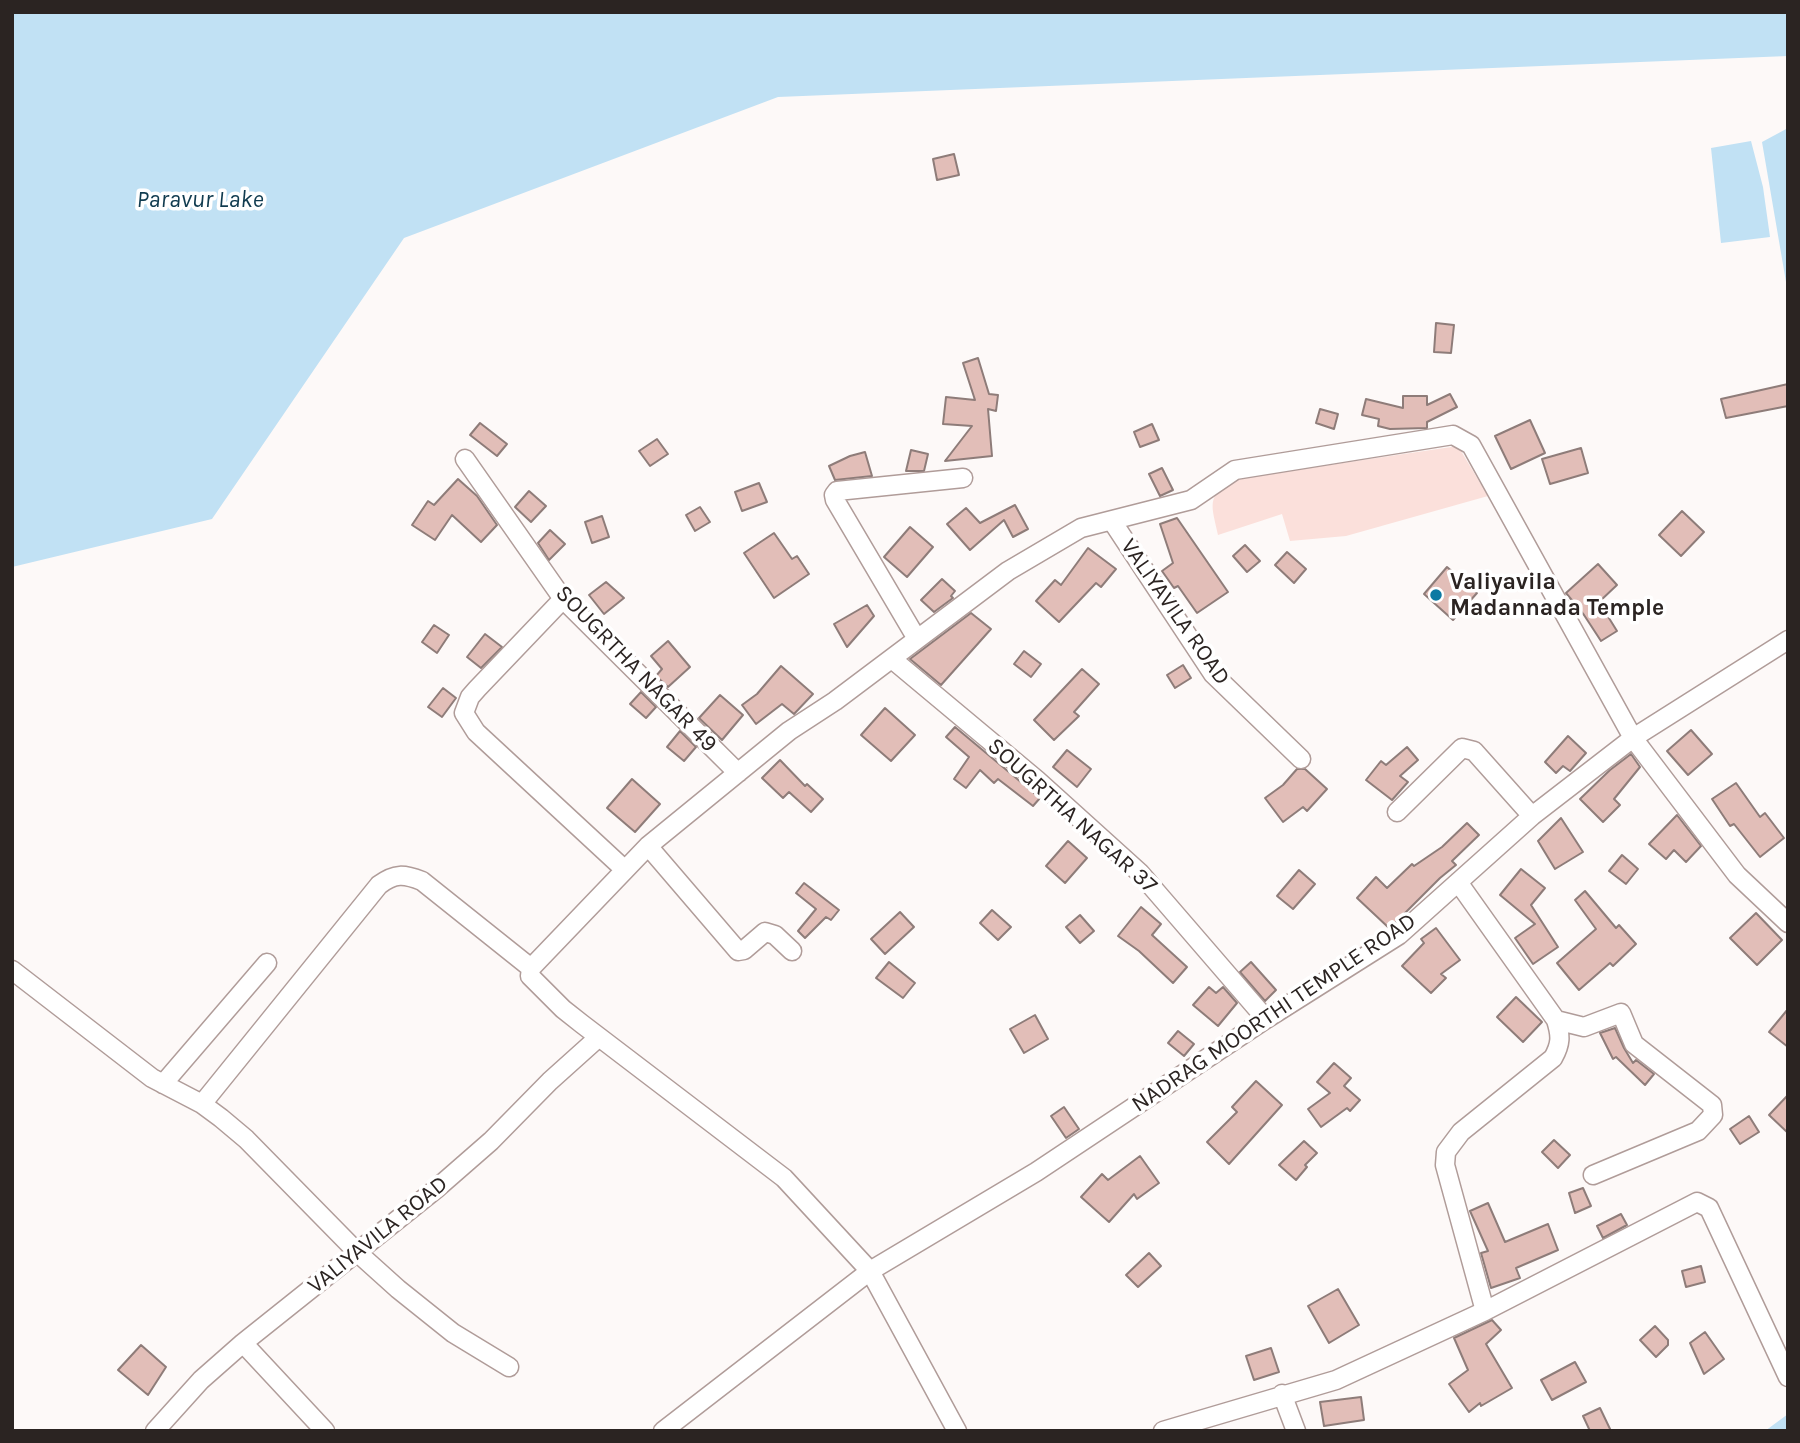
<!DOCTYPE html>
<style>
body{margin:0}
#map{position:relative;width:1800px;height:1443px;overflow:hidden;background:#fdf9f8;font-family:Karla,sans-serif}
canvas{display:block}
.frame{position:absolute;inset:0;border:14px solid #2b2422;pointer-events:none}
</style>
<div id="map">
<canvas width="1800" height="1443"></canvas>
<div class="frame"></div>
</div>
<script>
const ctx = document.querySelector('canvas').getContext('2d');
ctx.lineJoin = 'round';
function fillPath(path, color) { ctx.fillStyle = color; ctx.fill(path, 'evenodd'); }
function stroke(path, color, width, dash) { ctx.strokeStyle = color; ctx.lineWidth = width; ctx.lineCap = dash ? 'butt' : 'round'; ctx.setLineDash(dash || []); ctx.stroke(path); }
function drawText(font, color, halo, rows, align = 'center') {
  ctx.font = font + ' Karla,sans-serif'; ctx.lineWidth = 7; ctx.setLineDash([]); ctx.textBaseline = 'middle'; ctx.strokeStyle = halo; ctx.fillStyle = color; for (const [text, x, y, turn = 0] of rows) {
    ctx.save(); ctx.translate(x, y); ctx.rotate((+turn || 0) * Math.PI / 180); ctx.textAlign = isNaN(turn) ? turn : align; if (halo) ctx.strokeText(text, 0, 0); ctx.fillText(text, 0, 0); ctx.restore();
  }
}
fillPath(new Path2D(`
 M1458,446L1488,496L1346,536L1290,541L1282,514L1218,535C1212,506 1205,496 1234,479Z`), '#fbe0db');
fillPath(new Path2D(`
 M12,12H1788V56L778,97L404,238L212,519L12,567Z
 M1788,128V282H1786L1762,142Z
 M1751,141L1763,187L1770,237L1721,243L1711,148Z
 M1788,1414V1431H1765Z`), '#c1e1f4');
const building = new Path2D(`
 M954,154L959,175L937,180L933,159Z
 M1436,323L1454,325L1451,353L1434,352Z
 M978,358L989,394L998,395L996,411L988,409L992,456L945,461L972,426L943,424L946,397L975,400L963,363Z
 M1788,384V406L1726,418L1721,399Z
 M1450,394L1457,407L1427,422V428L1390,429L1378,426L1379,419L1362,415L1366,399L1403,408V396H1427V405Z
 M1320,409L1338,414L1334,429L1316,423Z
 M1530,420L1545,453L1511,469L1495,436Z
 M480,423L507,444L497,456L470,435Z
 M1152,424L1159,440L1140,447L1134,432Z
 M657,439L668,454L650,466L639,451Z
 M1581,448L1588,473L1550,484L1542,459Z
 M911,450L928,454L924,471H906Z
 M865,452L872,476L835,480L829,466L850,456Z
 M1162,468L1173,490L1160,496L1149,474Z
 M458,479L477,496L497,525L481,542L452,515L435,540L412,525L428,501L434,505Z
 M759,483L767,502L742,511L735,492Z
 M529,491L546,506L531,522L515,507Z
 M1015,505L1028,529L1013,537L1004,520L970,550L947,524L966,508L980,523Z
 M700,507L710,522L695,531L686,515Z
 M1682,511L1704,532L1681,556L1659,535Z
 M602,516L609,537L592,543L585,522Z
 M1177,518L1228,592L1197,613L1178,586L1174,588L1162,571L1173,563L1160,524Z
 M910,527L933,547L907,577L884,557Z
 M550,530L565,544L549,560L538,543Z
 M774,533L792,559L797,556L809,574L774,598L744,553Z
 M1245,545L1260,561L1247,572L1233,556Z
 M1088,548L1116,569L1101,587L1096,583L1059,622L1036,601L1055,580L1061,585Z
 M1287,552L1306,569L1294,583L1275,565Z
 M1598,564L1617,585L1599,602L1617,631L1601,641L1584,615L1566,593Z
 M1447,567L1477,593L1453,620L1424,594Z
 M942,579L955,591L951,596L953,598L934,612L921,600Z
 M606,582L624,598L604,614L589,595Z
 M867,605L874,616L847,647L834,624Z
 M971,613L991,629L941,685L910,659Z
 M434,625L449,635L437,653L422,642Z
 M485,634L502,647L481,668L467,657Z
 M668,641L690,667L668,687L656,676L662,669L651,656Z
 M1024,651L1041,664L1031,677L1014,664Z
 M1183,665L1191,678L1175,688L1167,675Z
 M781,666L813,694L794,714L782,704L756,724L742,705L757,694Z
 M1082,669L1099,684L1074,712L1079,716L1054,740L1034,720Z
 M443,688L456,698L442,717L428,707Z
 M641,692L656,707L646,718L630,704Z
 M720,695L743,715L722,740L699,718Z
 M885,708L915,735L891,761L861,735Z
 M955,727L1040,798L1033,806L998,779L994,783L980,770L966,788L954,779L969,757L946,737Z
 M1691,730L1712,754L1688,775L1667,751Z
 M680,731L696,747L684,761L667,747Z
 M1568,736L1586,753L1570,771L1563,766L1556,773L1545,762Z
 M1407,747L1418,760L1400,776L1408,782L1392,800L1366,780L1381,761L1386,765Z
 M1067,750L1091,769L1077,787L1053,767Z
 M1631,754L1640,767L1614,799L1620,805L1603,822L1580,799L1610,770Z
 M780,760L805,786L807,784L823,799L811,812L789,792L783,798L762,778Z
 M1297,769H1305L1327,789L1307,811L1303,807L1283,822L1265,798L1283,785Z
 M632,779L660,804L635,832L607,808Z
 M1736,783L1760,817L1765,813L1784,838L1760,857L1734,824L1730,826L1712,799Z
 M1677,815L1701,846L1686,862L1674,850L1666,859L1649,844Z
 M1561,818L1583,852L1555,869L1538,841Z
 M1467,823L1479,835L1452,861L1456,865L1440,878L1392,926L1389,928L1357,898L1376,877L1387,888L1412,864L1414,866L1442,847Z
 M1068,841L1087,858L1065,883L1046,866Z
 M1622,855L1638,869L1626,884L1609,871Z
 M1521,869L1545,888L1531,905L1558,947L1533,964L1515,938L1535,924L1500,895Z
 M1299,870L1315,884L1293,909L1277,896Z
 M804,883L839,910L831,920L826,917L805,938L798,931L816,909L796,893Z
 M1585,891L1616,928L1619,925L1636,944L1613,966L1610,963L1579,990L1557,963L1596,929L1575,900Z
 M1141,907L1161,924L1152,935L1187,967L1173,983L1139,951L1118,936Z
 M992,910L1011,927L998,940L980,923Z
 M900,912L914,927L885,954L871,939Z
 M1756,913L1782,940L1757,965L1730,938Z
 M1080,915L1094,931L1080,943L1066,927Z
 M1436,928L1460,960L1441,974L1446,978L1431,993L1402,966L1424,943L1421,939Z
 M889,962L915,983L903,998L876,978Z
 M1251,962L1276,990L1265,1001L1240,972Z
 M1209,987L1216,993L1223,987L1237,1003L1218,1026L1193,1005Z
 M1516,997L1542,1022L1523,1042L1497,1017Z
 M1788,1009V1047L1769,1032Z
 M1035,1015L1048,1039L1024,1053L1010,1029Z
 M1615,1028L1624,1048L1633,1063L1636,1060L1654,1074L1645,1085L1616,1057L1613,1059L1600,1033Z
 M1178,1031L1194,1044L1184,1056L1168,1043Z
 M1334,1063L1351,1078L1344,1086L1360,1100L1350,1111L1347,1108L1321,1127L1308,1109L1330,1093L1317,1082Z
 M1256,1081L1282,1105L1229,1164L1207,1142L1237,1112L1232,1107Z
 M1788,1095V1133L1769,1115Z
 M1064,1107L1079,1129L1066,1138L1051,1116Z
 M1749,1116L1759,1132L1740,1144L1730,1129Z
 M1554,1140L1570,1155L1558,1168L1542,1152Z
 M1304,1141L1317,1153L1305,1165L1307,1167L1296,1180L1279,1165Z
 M1140,1156L1159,1183L1137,1199L1134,1194L1109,1222L1081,1197L1102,1174L1108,1180Z
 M1583,1188L1591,1206L1575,1213L1569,1193Z
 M1488,1203L1505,1242L1548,1224L1558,1250L1516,1268L1520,1278L1491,1288L1481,1253L1488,1251L1470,1211Z
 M1621,1214L1627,1225L1603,1238L1597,1226Z
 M1149,1253L1161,1266L1138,1287L1126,1275Z
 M1701,1266L1705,1282L1686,1287L1682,1271Z
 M1338,1289L1359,1325L1329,1343L1308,1306Z
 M1492,1320L1501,1330L1486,1344L1512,1388L1481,1406L1480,1403L1469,1412L1449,1384L1468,1370L1454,1338Z
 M1655,1326L1668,1340V1345L1656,1357L1640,1340Z
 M1705,1332L1724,1359L1704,1374L1690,1343Z
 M141,1345L166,1367L148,1395L118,1370Z
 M1271,1348L1279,1372L1254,1380L1246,1356Z
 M1575,1362L1586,1382L1552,1400L1541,1380Z
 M1361,1397L1364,1420L1324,1426L1320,1402Z
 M1600,1408L1611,1431H1590L1583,1416Z`);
fillPath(building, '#e2beb8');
stroke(building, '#8e7c79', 2);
const minor = new Path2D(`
 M465,459L563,599L738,773
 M1112,521L1213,674L1301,759
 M563,599L477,689L470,697L464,713L476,732L624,869
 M917,639L835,500L834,495L837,491L963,478
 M892,659L1037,780L1140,873L1266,1019
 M1397,812L1462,748L1474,751L1532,816
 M648,846L738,951L744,950L765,932L775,935L792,951
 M1458,882L1556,1020C1561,1036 1561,1044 1553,1058L1461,1132L1446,1152L1445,1165L1485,1311
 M12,970L152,1078L202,1104L221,1118L246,1139L358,1253L398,1289L453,1333L509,1367
 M1556,1020L1584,1027L1621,1013L1634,1044L1712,1105L1713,1115L1698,1131L1593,1175
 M163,1084L267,963
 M202,1104L379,885C395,873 404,874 422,881L531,968
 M243,1343L325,1431
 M1282,1394L1296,1431
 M155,1431L201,1380L243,1343L436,1189L491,1141L550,1081L599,1037
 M663,1431L870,1271L1036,1172L1266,1019L1399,935L1532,816L1633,738L1788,640
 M957,1431L870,1271L784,1178L582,1024L563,1009L530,976L531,968L648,846L789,731L835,701L1008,571L1081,528L1191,500L1235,470L1453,435L1471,445L1633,738L1737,875L1788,923
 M1163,1431L1336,1380L1485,1311L1697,1202L1709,1208L1788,1377`);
stroke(minor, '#b09c99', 21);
stroke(minor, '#fff', 18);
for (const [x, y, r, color] of [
 [1436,595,7,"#0d79a3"]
]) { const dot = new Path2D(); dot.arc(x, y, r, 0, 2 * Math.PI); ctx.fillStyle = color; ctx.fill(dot); stroke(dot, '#fff', 2.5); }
drawText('bold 23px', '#2b2422', '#fff', [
 ["Valiyavila",1450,582],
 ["Madannada Temple",1450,608]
], 'left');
drawText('23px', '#2b2422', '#fff', [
 ["VALIYAVILA ROAD",1175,612,55],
 ["SOUGRTHA NAGAR 49",636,669,46],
 ["SOUGRTHA NAGAR 37",1072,816,42],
 ["NADRAG MOORTHI TEMPLE ROAD",1274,1013,-34],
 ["VALIYAVILA ROAD",378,1235,-39]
]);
drawText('italic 24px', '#103b4f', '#fff', [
 ["Paravur Lake",200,200]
]);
</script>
